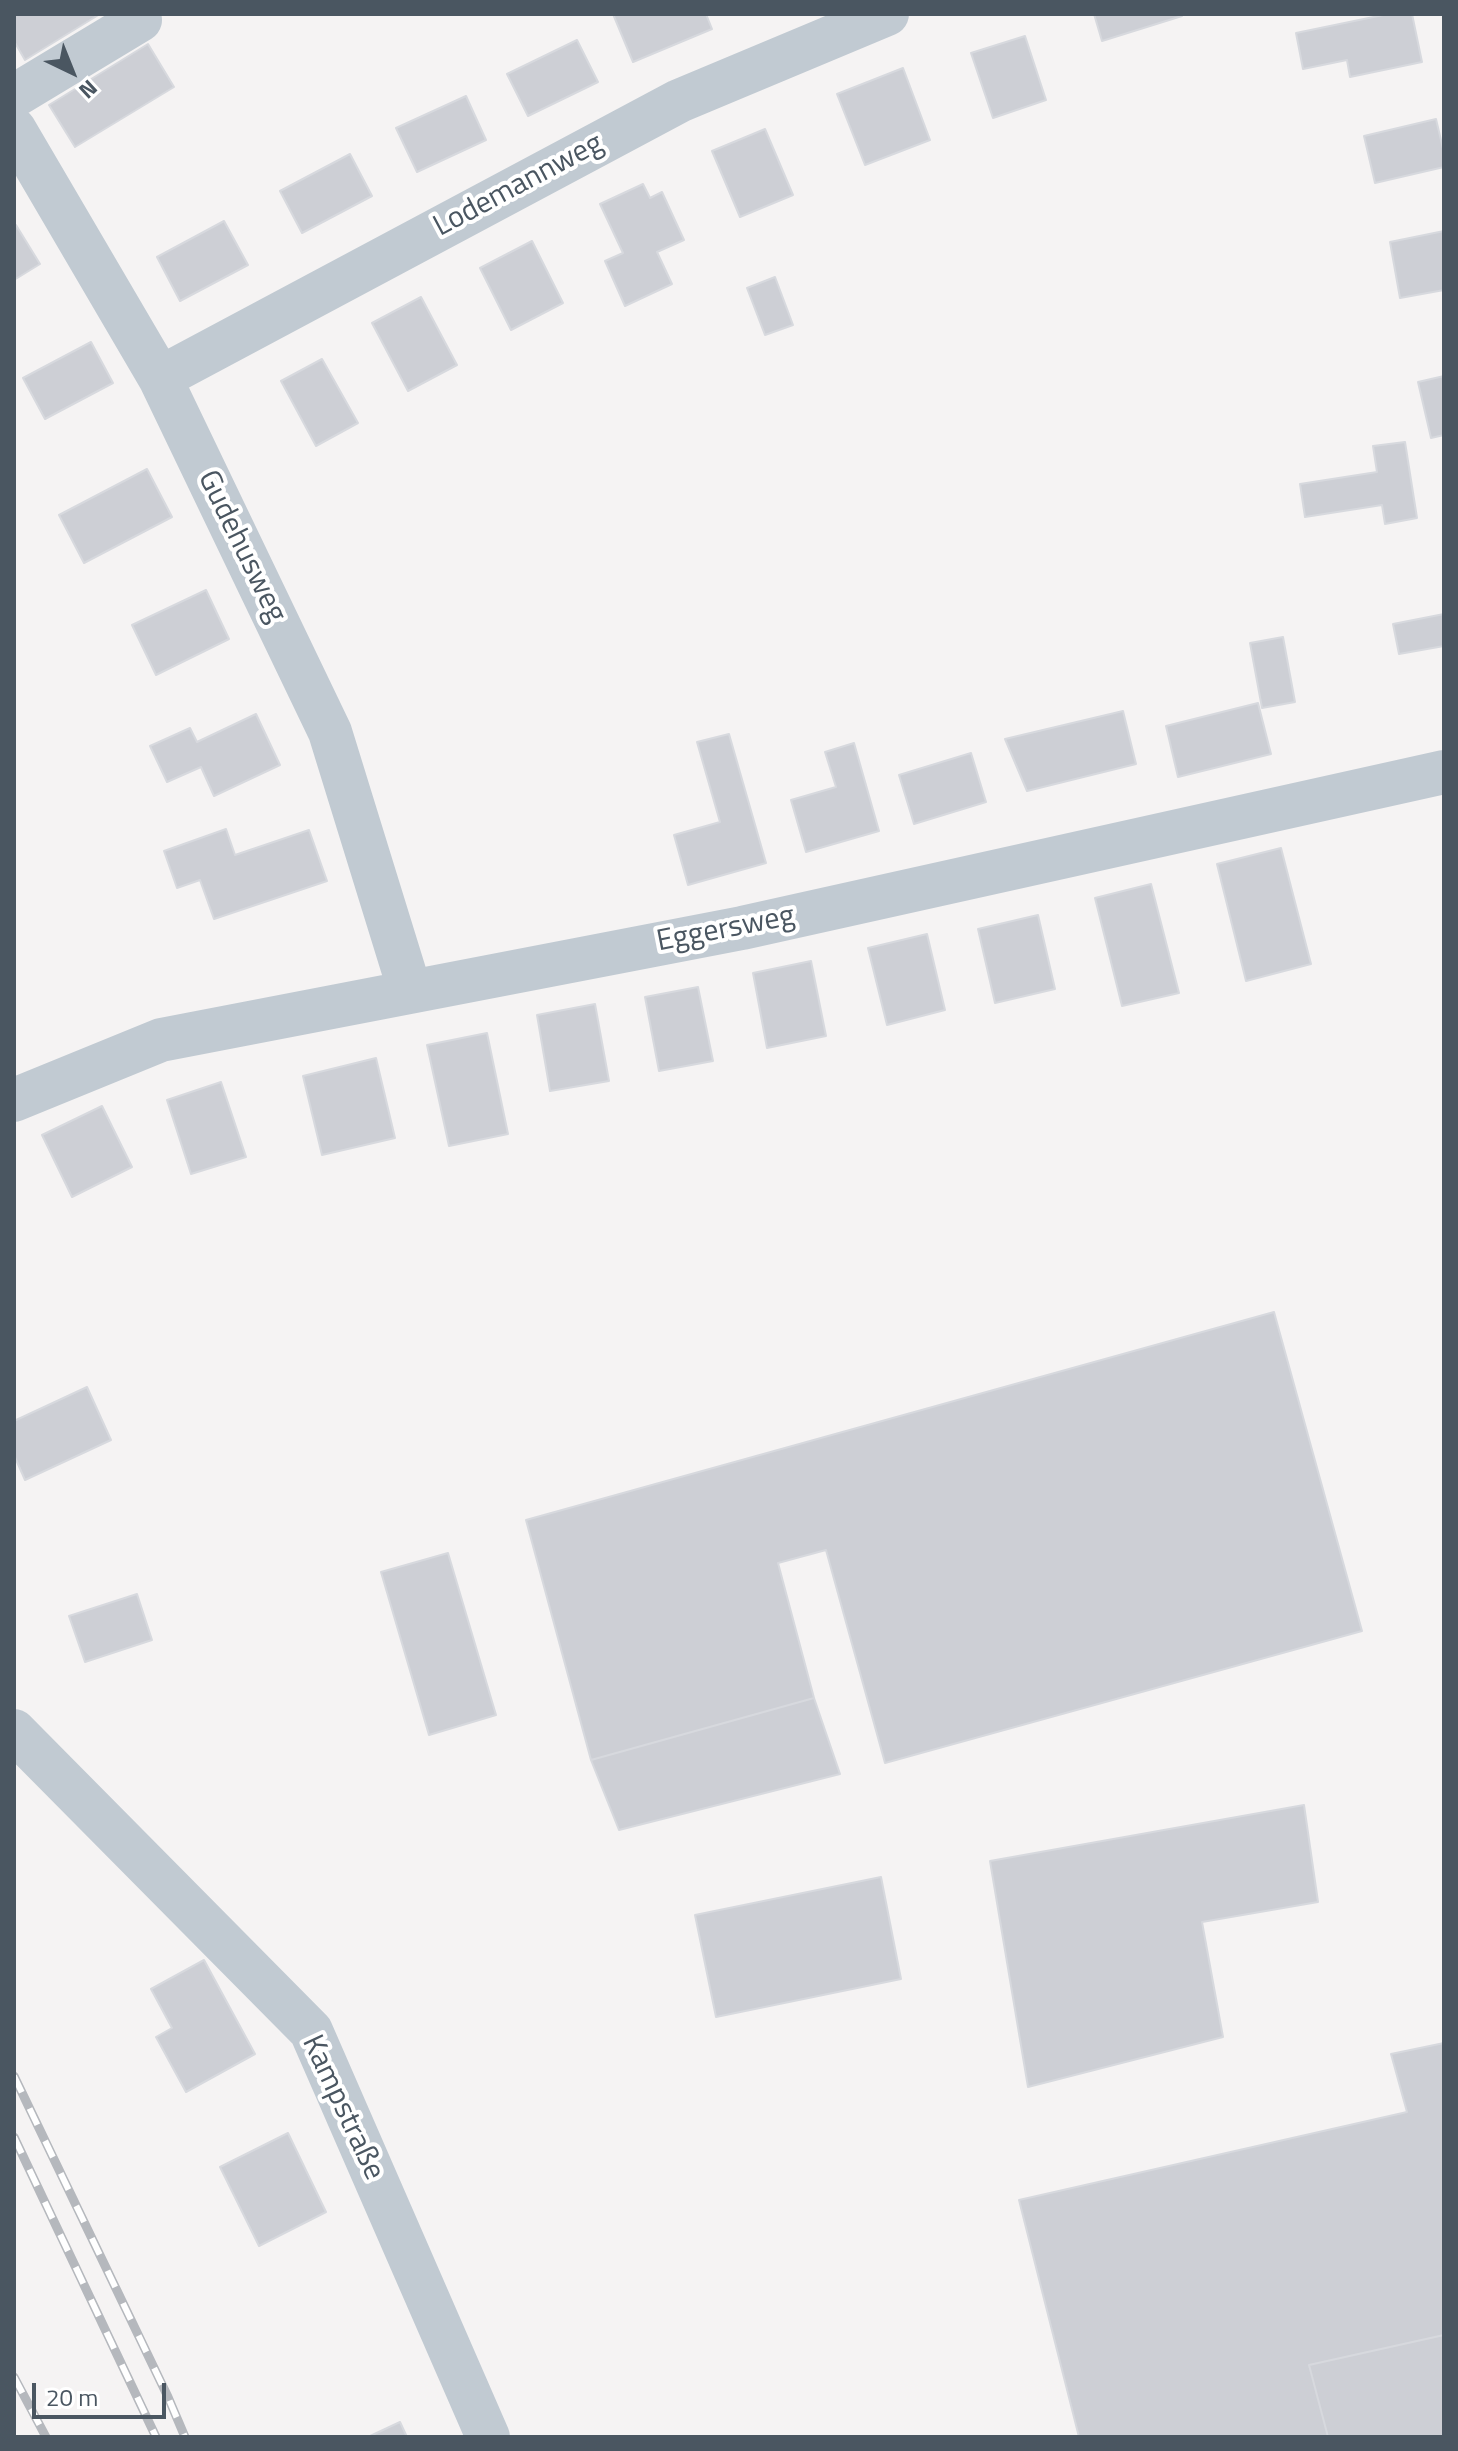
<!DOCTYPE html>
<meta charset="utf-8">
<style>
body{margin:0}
#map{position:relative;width:1458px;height:2451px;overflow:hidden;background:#f5f3f3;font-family:"Titillium Web",sans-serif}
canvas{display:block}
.frame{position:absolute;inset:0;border:16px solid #4a5661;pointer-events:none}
.north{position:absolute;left:32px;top:32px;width:80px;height:80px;-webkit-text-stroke:6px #fff;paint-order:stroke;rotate:137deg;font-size:22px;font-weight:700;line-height:32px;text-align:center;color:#4a5661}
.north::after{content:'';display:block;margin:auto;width:28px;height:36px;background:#4a5661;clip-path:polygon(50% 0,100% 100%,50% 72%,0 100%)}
.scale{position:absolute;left:32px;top:2383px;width:134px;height:36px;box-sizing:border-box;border:4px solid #4a5661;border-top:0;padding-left:10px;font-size:24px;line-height:28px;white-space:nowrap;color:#4a5661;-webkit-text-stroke:6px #fff;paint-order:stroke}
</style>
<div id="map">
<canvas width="1458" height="2451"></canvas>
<div class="frame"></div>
<div class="north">N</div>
<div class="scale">20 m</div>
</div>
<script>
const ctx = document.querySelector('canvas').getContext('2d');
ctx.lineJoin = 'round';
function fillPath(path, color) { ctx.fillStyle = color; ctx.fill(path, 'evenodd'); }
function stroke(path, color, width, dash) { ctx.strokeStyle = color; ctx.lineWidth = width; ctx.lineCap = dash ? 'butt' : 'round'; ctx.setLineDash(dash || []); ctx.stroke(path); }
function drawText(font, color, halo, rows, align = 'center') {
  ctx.font = font + ' "Titillium Web",sans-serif'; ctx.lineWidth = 8; ctx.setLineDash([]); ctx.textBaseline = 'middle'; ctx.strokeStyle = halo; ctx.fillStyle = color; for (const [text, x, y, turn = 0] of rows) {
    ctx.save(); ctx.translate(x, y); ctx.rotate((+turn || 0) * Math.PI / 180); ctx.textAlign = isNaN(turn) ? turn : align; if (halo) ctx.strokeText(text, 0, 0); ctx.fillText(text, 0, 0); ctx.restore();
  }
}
const building = new Path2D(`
 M14,14H100L25,60L14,41Z
 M613,14H706L712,29L633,62Z
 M1094,14H1181L1182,16L1102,41Z
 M1388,14H1412L1422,62L1350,77L1347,60L1303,69L1296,33Z
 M1025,36L1046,100L993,118L971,53Z
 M577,40L598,82L528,116L507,74Z
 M148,44L174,87L75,147L49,105Z
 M903,68L930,140L865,165L837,94Z
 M466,96L486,140L417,172L396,128Z
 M1436,119L1444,153V167L1375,183L1364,136Z
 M765,129L793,195L740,217L712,151Z
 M350,154L372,196L302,233L280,191Z
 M643,184L650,198L662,192L684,240L657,252L672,284L625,306L605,261L623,253L600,204Z
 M224,221L248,265L180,301L157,257Z
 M16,225L40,264L14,280V226Z
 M1444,231V290L1400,298L1390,242Z
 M532,241L563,303L511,330L480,268Z
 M775,277L793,325L765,335L747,288Z
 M421,297L457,365L408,391L372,323Z
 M91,342L113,383L45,419L23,378Z
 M322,359L358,423L316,446L281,381Z
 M1444,376V435L1431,438L1418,382Z
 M1405,442L1417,518L1385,524L1382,505L1305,517L1300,484L1377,472L1373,446Z
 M147,469L172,517L84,563L59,515Z
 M206,590L229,639L156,675L132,625Z
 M1444,614V646L1399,654L1393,624Z
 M1283,637L1295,702L1262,708L1250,643Z
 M1258,703L1271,754L1178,777L1166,726Z
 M1123,711L1136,764L1027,791L1005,739Z
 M256,714L280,765L214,796L201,767L167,782L150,746L190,728L197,742Z
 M729,734L766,863L688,885L674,835L720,822L697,742Z
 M854,743L879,831L806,852L791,800L836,787L825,752Z
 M971,753L986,802L914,824L899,775Z
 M226,829L235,855L309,830L327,881L214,919L200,880L177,888L164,851Z
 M1281,848L1311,964L1246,981L1217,864Z
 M1151,884L1179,993L1122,1006L1095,898Z
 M1038,915L1055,989L995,1003L978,929Z
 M927,934L945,1010L887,1025L868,948Z
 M811,961L826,1036L767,1048L753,973Z
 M698,987L713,1061L659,1071L645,997Z
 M595,1004L609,1081L550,1091L537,1015Z
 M487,1033L508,1134L449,1146L427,1045Z
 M376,1058L395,1138L322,1155L303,1076Z
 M221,1082L246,1157L191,1174L167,1100Z
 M102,1106L132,1167L72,1197L42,1135Z
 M1274,1312L1362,1631L885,1763L826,1550L778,1563L814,1698L591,1760L526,1520Z
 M87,1387L111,1440L25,1480L14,1455V1421Z
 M448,1553L496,1715L429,1735L381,1572Z
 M137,1594L152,1640L85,1662L69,1616Z
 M814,1698L840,1774L619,1830L591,1760Z
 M1304,1805L1318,1902L1202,1922L1223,2037L1028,2087L990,1861Z
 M881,1877L901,1979L716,2017L695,1915Z
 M204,1960L255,2054L186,2092L156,2037L172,2028L151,1989Z
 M1444,2043V2335L1309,2365L1328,2437H1079L1019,2200L1407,2112L1391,2054Z
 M288,2133L326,2212L259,2246L220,2167Z
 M1444,2335V2437H1328L1309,2365Z
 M400,2422L407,2437H368Z`);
fillPath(building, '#cdcfd5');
stroke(building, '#d7d9de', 2);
stroke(new Path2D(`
 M14,96L140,20
 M14,129L160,378L330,732L410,991
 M160,378L679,101L887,14
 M14,1100L161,1040L742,928L1444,772
 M14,1731L311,2031L488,2437`), '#c1cad2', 44);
const rail = new Path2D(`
 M14,2076L168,2397L185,2437
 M14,2137L156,2437
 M14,2377L46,2437`);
stroke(rail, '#b5b8bd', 9);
stroke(rail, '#fff', 6, [18]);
drawText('30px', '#4a5661', '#fff', [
 ["Lodemannweg",519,186,-28],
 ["Gudehusweg",241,547,64],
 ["Eggersweg",726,930,-11],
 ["Kampstraße",342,2108,65]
]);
</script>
